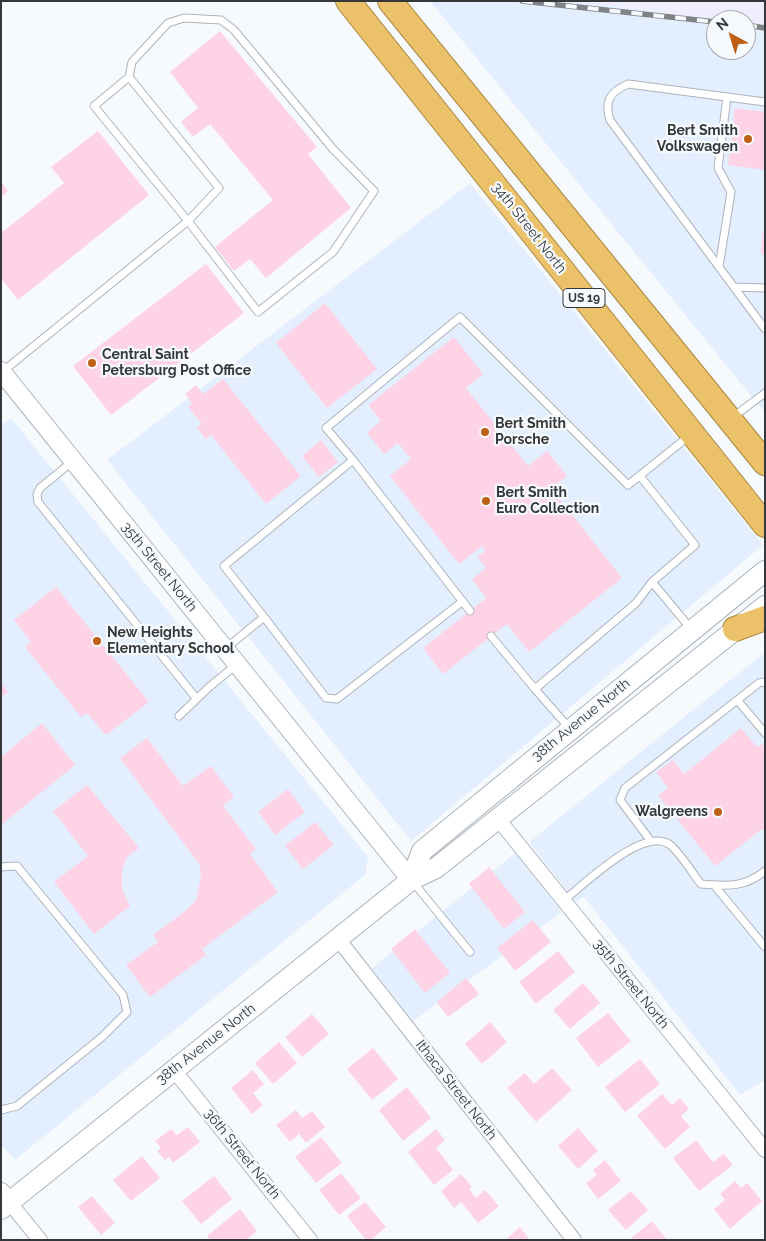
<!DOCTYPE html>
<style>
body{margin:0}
#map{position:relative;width:766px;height:1241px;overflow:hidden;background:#f7fafd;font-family:Raleway,sans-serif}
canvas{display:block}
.frame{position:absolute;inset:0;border:2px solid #35383b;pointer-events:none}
.north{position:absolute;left:706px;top:10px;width:50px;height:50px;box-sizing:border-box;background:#f7fafd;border:1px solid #a9acaf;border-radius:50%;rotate:321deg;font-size:14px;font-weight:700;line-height:20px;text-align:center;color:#35383b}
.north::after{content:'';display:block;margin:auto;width:18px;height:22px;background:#be5f16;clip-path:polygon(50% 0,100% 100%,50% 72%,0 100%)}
</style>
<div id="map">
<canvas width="766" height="1241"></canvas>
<div class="frame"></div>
<div class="north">N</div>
</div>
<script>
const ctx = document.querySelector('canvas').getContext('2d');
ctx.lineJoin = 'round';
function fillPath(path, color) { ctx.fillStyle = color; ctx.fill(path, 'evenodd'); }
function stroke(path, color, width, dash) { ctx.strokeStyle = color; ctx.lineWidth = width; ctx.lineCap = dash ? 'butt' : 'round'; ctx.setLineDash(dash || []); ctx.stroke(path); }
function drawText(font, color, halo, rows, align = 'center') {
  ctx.font = font + ' Raleway,sans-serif'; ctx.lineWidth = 4.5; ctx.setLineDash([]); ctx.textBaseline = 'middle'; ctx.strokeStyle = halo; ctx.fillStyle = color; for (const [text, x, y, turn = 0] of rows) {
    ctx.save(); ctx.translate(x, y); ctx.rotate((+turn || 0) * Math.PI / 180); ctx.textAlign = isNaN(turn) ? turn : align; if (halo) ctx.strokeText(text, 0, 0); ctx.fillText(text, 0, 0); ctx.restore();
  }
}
fillPath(new Path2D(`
 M430,1H574L721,20H716V50H746V23L765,26V413Z
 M470,183L763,545L411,841L107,460Z
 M11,418L368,857L365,875L15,1160L1,1144V425Z
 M765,652V1080L740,1095L584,897L576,902L529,842Z
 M515,853L562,912L413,1021L372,968Z`), '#e3effe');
fillPath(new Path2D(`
 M574,1H765V26L746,23V20H721Z`), '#f0edfe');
fillPath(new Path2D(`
 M220,31L317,147L308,154L351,208L266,278L250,259L234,271L215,247L273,200L210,124L193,137L181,122L198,108L170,72Z
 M735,108L765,112V170L728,165Z
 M98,131L149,195L18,300L1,278V233L64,183L51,167Z
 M1,182L8,191L1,197Z
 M763,231H765V254H761Z
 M206,264L244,313L111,415L73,366Z
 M325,303L377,369L327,408L276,343Z
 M454,337L483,374L466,388L528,466L547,451L567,476L551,488L622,578L529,652L507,624L443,674L423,648L486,598L472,579L486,568L477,557L485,551L482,546L459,564L390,476L411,459L398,443L384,454L367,433L381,421L368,405Z
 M223,379L301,476L266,504L211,435L206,439L197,428L202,424L188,407L192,403L185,394L196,385L203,394Z
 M321,440L338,462L319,477L302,456Z
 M56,587L149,702L106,735L87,713L81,717L25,647L31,642L14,620Z
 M1,683L8,692L1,697Z
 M42,723L75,765L1,825V757Z
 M741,728L757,747L762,744L765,747V832L762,829L715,866L658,795L668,788L656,772L673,760L684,774Z
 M147,738L183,786L211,766L234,797L223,806L256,849L250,854L278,892L202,949L206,955L150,997L126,965L158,942L153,935L188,909L196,900L201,876L200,865L120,758Z
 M87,785L139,848L126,858L122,872V889L130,906L94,934L54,882L88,856L53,811Z
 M288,789L305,812L275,835L258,812Z
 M315,822L334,845L303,869L285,846Z
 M489,867L525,912L504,929L469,884Z
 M533,920L551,942L515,971L497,948Z
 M415,929L450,973L425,993L391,949Z
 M558,951L575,972L536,1004L519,982Z
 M466,978L479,994L448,1017L437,1002Z
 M583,983L600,1003L570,1029L553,1010Z
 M608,1013L631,1041L598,1067L576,1038Z
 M312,1014L329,1034L302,1057L285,1037Z
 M490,1022L507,1042L482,1064L465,1044Z
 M279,1042L297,1063L273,1084L255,1063Z
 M373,1048L398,1079L372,1100L347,1069Z
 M640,1059L660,1084L625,1112L605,1087Z
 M552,1068L572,1090L536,1122L507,1088L525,1073L534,1084Z
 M253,1070L264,1084L253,1093L263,1105L252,1114L231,1088Z
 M407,1087L431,1118L403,1141L379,1110Z
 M662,1094L672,1105L680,1098L689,1109L681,1116L690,1127L665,1149L637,1116Z
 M296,1110L302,1118L312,1111L325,1127L306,1143L299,1134L290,1142L276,1125Z
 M188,1127L200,1142L173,1163L169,1157L165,1160L157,1151L161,1148L155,1141L171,1129L177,1135Z
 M578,1128L598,1151L578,1169L558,1146Z
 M436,1129L445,1140L436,1148L453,1170L434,1185L408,1152Z
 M321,1137L342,1163L316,1183L295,1157Z
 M696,1140L713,1162L724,1154L733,1165L699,1191L673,1158Z
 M142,1156L160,1178L131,1201L113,1180Z
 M605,1160L621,1181L598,1199L586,1183L597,1175L593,1170Z
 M341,1173L361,1198L339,1215L319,1190Z
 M461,1174L472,1187L469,1189L476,1198L485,1190L499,1206L478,1223L461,1202L454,1208L441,1191Z
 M214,1176L232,1199L201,1224L182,1201Z
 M735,1181L741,1188L747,1183L762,1201L730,1229L714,1209L725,1200L720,1194Z
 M631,1191L648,1210L626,1230L608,1210Z
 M92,1196L115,1223L101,1235L78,1207Z
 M365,1202L386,1227L371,1240H366L347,1216Z
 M240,1209L257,1231L246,1240H210L207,1236Z
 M652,1221L667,1240H632L631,1238Z
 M520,1227L530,1240H505Z`), '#fed3e5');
const service = new Path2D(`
 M765,102L628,84C610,92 604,101 610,120L765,329
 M719,267L731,192L718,168L727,97
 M734,287L765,288
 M2,372L188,221L94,106L129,77L132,62L168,23L184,18L221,20L234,30L333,149L374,191L333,252L258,312L188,221L219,188L129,77
 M733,417L765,393
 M353,460L470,611
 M73,461L40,488L37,494L38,502L196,698
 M652,582L692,630
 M264,617L326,698L337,699L463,601
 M491,636L535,689
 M225,649L264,617L224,566L353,460L326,428L460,317L628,485L689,436
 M738,701L765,733
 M179,716L208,688L237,664
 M570,729L535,689L636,603L652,582L695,545L640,476
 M650,840L620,800L625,788L759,683L765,682
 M1,867L17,866L123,995L127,1012L102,1037L17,1106L1,1110
 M413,882L470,952
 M714,885L765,947
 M564,900C585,884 642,827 669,844C679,851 693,874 701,884C728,886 743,888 765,871`);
const minor = new Path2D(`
 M498,819L765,1150
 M338,939L574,1240
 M173,1069L310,1240
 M9,1202L40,1240`);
const tertiary = new Path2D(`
 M1,371L411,880
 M1,1192L9,1202`);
const secondary = new Path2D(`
 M411,880L422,851L765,571
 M1,1209L411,880L436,868L765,606`);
const trunk = new Path2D(`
 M348,1L765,525
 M390,1L765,463
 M735,629L765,618`);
stroke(service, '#acb3bb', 9);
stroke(minor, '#acb3bb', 16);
stroke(tertiary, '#acb3bb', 20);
stroke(secondary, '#acb3bb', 22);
stroke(trunk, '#a88741', 26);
stroke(service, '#fff', 7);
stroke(minor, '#fff', 14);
stroke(tertiary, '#fff', 18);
stroke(secondary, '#fff', 20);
stroke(trunk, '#ebc26a', 24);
const rail = new Path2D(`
 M522,1L716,22
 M746,25L765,28`);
stroke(rail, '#808386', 5.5);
stroke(rail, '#f7fafd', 4, [11]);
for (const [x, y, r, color] of [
 [748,139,5,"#be5f16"],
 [92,363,5,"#be5f16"],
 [485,432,5,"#be5f16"],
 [486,501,5,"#be5f16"],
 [97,641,5,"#be5f16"],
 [718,812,5,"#be5f16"]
]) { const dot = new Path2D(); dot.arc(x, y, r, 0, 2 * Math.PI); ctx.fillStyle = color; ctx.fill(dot); stroke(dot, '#f7fafd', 2); }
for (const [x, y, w] of [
 [584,298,42]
]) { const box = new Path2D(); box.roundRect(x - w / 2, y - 9.5, w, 19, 4); ctx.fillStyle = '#f7fafd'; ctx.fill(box); stroke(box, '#35383b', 1); }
drawText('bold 12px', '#35383b', null, [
 ["US 19",584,298]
]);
drawText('bold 14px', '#35383b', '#f7fafd', [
 ["Bert Smith",738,131,"right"],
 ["Volkswagen",738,147,"right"],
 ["Central Saint",102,355],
 ["Petersburg Post Office",102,371],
 ["Bert Smith",495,424],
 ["Porsche",495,440],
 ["Bert Smith",496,493],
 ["Euro Collection",496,509],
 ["New Heights",107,633],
 ["Elementary School",107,649],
 ["Walgreens",708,812,"right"]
], 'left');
drawText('14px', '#35383b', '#f7fafd', [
 ["34th Street North",529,228,52],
 ["35th Street North",159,567,51],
 ["38th Avenue North",581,720,-39],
 ["35th Street North",631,984,51],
 ["38th Avenue North",206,1044,-38],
 ["Ithaca Street North",456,1090,52],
 ["36th Street North",242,1154,51]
]);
</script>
